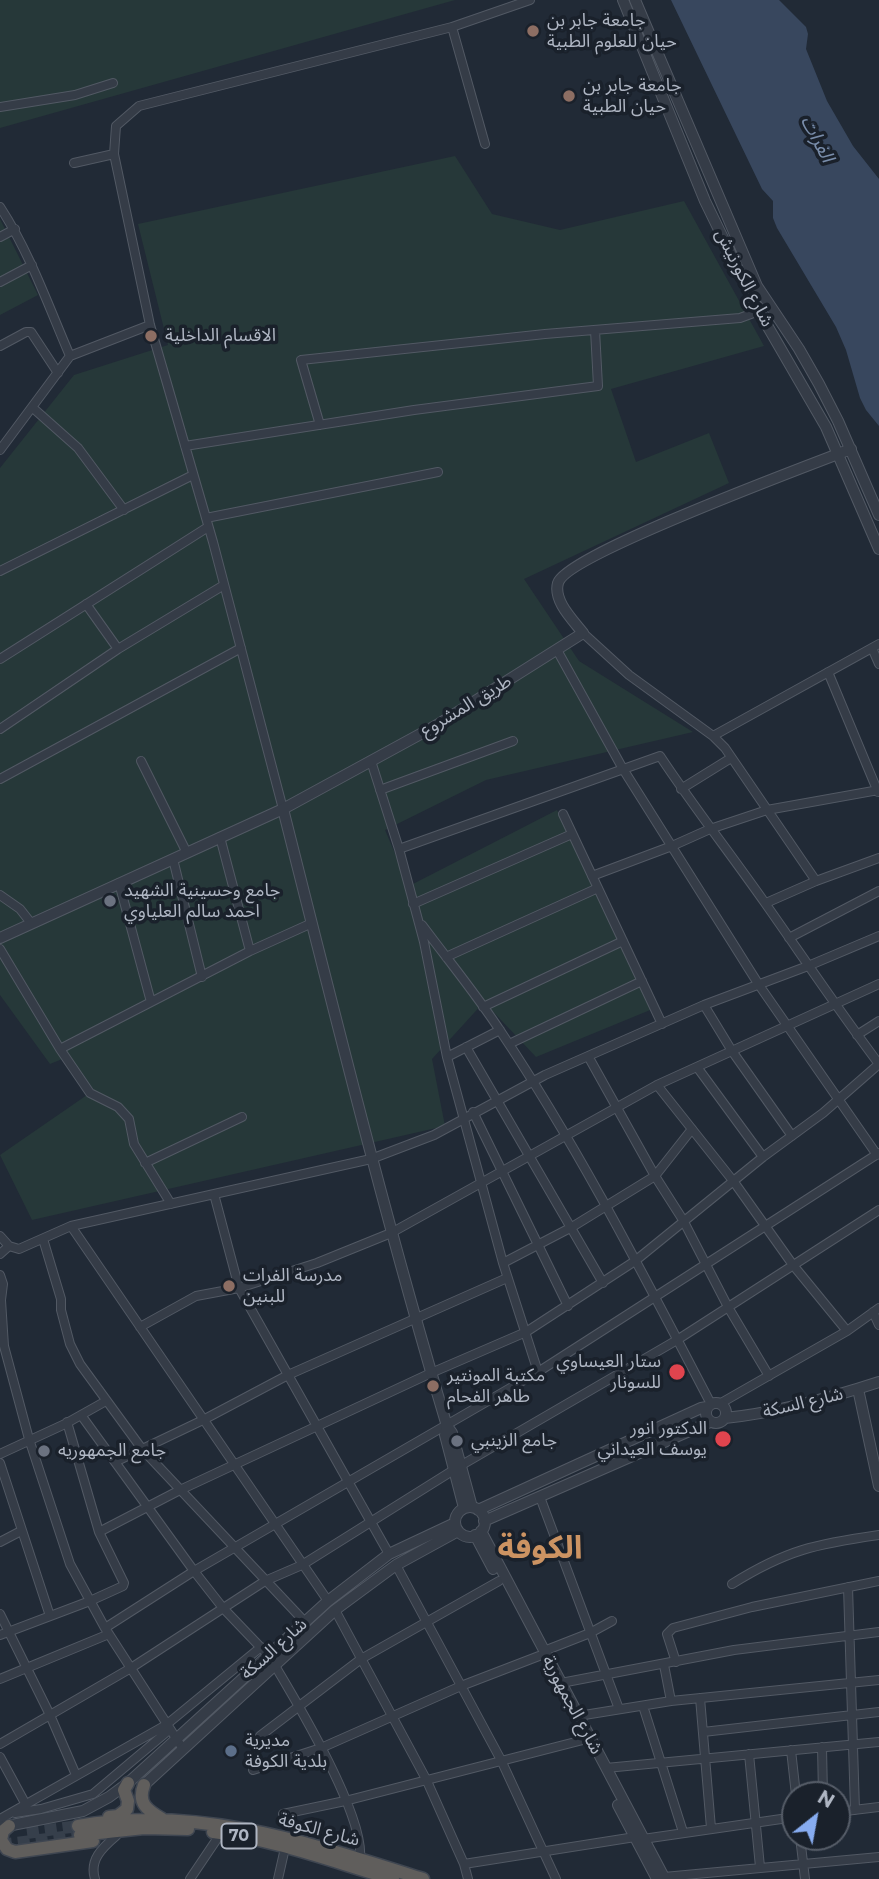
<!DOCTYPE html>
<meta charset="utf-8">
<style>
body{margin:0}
#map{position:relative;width:879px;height:1879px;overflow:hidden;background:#212a36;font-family:Montserrat,sans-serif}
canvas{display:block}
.north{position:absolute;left:781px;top:1781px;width:70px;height:70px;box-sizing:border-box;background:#1a212b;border:2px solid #565d68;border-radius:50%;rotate:31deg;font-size:19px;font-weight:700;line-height:28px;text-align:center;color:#afb6c3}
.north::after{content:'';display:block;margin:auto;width:24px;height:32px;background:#87acf0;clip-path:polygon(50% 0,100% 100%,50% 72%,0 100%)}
</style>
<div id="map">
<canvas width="879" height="1879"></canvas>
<div class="north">N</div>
</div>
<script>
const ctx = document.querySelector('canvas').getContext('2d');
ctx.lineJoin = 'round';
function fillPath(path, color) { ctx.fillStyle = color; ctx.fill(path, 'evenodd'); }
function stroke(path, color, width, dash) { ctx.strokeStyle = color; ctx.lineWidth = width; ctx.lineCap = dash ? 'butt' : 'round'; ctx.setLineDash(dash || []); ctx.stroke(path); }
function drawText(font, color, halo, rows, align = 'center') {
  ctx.font = font + ' Montserrat,"Noto Sans Arabic",sans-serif'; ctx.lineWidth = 7; ctx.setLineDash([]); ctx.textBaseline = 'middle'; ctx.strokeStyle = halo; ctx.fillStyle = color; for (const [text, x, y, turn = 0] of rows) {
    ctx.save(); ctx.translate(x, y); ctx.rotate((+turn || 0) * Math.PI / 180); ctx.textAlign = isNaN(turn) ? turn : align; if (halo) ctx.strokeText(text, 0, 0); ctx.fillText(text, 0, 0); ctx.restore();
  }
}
fillPath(new Path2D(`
 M0,0H455L0,128Z
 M455,156L492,214L560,230L684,201L764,346L611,389L636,462L709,433L729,483L524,579L579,661L693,732L486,780L385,830L409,886L557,810L655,1008L536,1057L484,1002L432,1059L445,1126L32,1220L0,1155L87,1095L67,1057L50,1064L0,995V468L74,375L168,345L138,224Z
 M0,219L38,295L0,315Z`), '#263839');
fillPath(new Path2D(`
 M671,0H779L806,27L808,34L806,49L827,101L853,146L879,179V426L866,410L860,398L846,350L836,327L777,228L773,218V201L762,189Z`), '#38475e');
stroke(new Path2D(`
 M27,1833L78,1826
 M0,1845L80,1835`), '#363f4b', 12, [12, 6]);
const minor = new Path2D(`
 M452,27L530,0
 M0,107L75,95L113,83
 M74,163L114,154
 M0,207C30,253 48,305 70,356
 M0,237L15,229
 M0,282L32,265
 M0,346L26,332H31L58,373
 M33,408L78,448L124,510
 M320,425L301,360L545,334L740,318L759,311
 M185,446L414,410L598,386L595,330
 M0,450L70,356L150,325
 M206,518L438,472
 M0,571L193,475
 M86,604L118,649
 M583,633L629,675L713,736L725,748L816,881
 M872,648L879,664
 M557,650L623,769L759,985L877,1155
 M0,659L208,527
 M828,672L878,792
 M0,729L118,649L224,585
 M713,736L879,644
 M141,761L187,853
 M371,761L399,849L424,942L447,1057L503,1263L538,1372
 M0,779L241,648
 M681,789L731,758
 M380,790L513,741
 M283,809L213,542L150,325L114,154L116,126L139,106L452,27L485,144
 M563,814L662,1024
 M220,837L250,951
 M399,849L660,756C693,806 730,853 765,903C803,957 839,1011 879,1064
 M173,859L202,977
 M592,876L672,846L710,829L767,810L879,790
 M119,883L151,1002
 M0,895L20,909L31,923
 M766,903L816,881L879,858
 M413,904L572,834
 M422,925C448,960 477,995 501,1032C580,1150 645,1278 711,1404
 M789,938L879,891
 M0,949L60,1049L90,1093L118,1107L129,1119L134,1144L171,1204
 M446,957L598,888
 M704,1005L732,1051L792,1136
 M483,1007L623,941
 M857,1035L879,1021
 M509,1044L642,981
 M466,1047L603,1283
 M60,1049L250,951L312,923
 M588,1056L655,1176L683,1220L728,1307L769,1376
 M447,1057L500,1030
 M697,1067L763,1157
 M657,1085L734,1182L793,1265L847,1331
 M473,1112L568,1306
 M145,1163L242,1117
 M214,1194L239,1288L389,1554
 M71,1226L328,1601
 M0,1236L9,1246L19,1249L71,1226L371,1159L434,1135L545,1075L704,1005L808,966L879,936
 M43,1239L61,1299V1310L70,1344L80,1364L142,1449L304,1621
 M0,1254L9,1246
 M503,1263L572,1227L655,1176L692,1129
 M0,1275L3,1284L1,1300L4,1346L29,1439L70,1564L105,1628L183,1749
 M873,1312L879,1325
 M140,1327L196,1296L239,1288L317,1263L391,1233L657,1085L879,984
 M721,1403L847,1331L879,1308
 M81,1415L194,1571L223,1608L267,1654
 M0,1454L65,1424L106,1401
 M115,1462L203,1420L288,1375L507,1278
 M0,1463L50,1616
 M540,1497L619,1709
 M99,1532L180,1490L431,1373L526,1332L635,1261L763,1157L823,1113L879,1064
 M0,1542L21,1531
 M396,1565L501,1760L556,1879
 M732,1584C786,1550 816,1544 879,1535
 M848,1587L855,1810
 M335,1610L426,1779L464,1864L468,1879
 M0,1614L50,1715L76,1775
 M105,1628L194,1571L538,1372L879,1153
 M0,1635L90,1601L123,1586L124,1583L99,1532L67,1422
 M544,1651L590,1633L612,1621
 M676,1662L667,1634L673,1628L752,1607L879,1581
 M274,1664C298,1704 365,1816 360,1859
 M664,1665L671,1701
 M0,1679L109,1634
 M561,1683L734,1650L879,1632
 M700,1698L711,1828
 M643,1706L683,1832
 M578,1716L671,1701L879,1680
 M703,1732L879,1712
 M260,1736L361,1659L499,1581
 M0,1744L131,1668L265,1581L302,1565L460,1466L677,1340L879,1210
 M822,1747L823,1795
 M791,1750L796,1795
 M749,1754L760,1867
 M0,1757L25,1803
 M606,1768L879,1742
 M253,1770L321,1748L461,1686L539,1656
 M837,1812L879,1807
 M15,1813L41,1809L93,1794L169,1730
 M283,1814L345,1801L583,1740
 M0,1819L166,1725L261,1647
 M800,1837L805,1879
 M643,1839L795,1817
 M464,1864L635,1837
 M664,1877L879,1857
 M95,1879C89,1860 102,1848 116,1836
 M190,1879L221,1833
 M278,1879L285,1848`);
const tertiary = new Path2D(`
 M623,0L705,201L757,308L826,427L879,549
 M635,0L757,286L799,349L819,384L838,421L879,515
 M283,809C335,1015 386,1222 447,1426L452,1433L472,1507
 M0,938L283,809L437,725L583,633C573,620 553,601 558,583C566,555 810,465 851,449
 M858,1389L879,1486
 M706 1413a10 10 0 1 1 20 0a10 10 0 1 1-20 0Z
 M725,1418C777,1413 830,1398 879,1382
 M447,1426L445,1435L464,1508
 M455 1522a15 15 0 1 1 30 0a15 15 0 1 1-30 0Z
 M478,1510L701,1408L707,1407
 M484,1521L710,1422
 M481,1531L665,1879
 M475,1535L493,1569
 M144,1785L335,1610L396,1565L458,1531
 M618,1805L657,1879
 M2,1827L83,1811L109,1797L128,1783L328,1601L389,1554L455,1523`);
const trunk = new Path2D(`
 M144,1785C137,1803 147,1810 162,1819
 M109,1817L118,1816L127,1809L128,1801L124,1790L128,1783
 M9,1826L3,1831L1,1840L7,1849L15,1852L93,1841
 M78,1826C199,1805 309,1843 423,1879
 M213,1832C274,1839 334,1862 393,1879
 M80,1835L144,1828L188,1829`);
stroke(minor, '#525964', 10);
stroke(tertiary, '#525964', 12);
stroke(trunk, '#3f4651', 15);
stroke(minor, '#353c47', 8);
stroke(tertiary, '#353c47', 10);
stroke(trunk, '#605e5c', 12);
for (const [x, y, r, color] of [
 [533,31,7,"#8d6e63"],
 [569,96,7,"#8d6e63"],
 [151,336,7,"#8d6e63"],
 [110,901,7,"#6b7280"],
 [229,1286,7,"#8d6e63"],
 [677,1372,9,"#e0444e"],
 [433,1386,7,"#8d6e63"],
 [723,1439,9,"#e0444e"],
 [457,1441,7,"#6b7280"],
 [44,1451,7,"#6b7280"],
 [231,1751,7,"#5c6f8a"]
]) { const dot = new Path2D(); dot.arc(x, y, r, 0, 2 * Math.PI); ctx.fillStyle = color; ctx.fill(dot); stroke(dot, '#1a212b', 2.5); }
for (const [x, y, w] of [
 [239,1836,35]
]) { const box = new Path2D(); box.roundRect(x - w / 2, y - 12.5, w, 25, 5); ctx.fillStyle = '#1a212b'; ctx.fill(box); stroke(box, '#afb6c3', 2); }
drawText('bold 16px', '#afb6c3', null, [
 ["70",239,1836]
]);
drawText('18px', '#afb6c3', '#1a212b', [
 ["جامعة جابر بن",547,21],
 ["حيان للعلوم الطبية",547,42],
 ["جامعة جابر بن",583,86],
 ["حيان الطبية",583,107],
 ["الاقسام الداخلية",165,336],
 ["جامع وحسينية الشهيد",124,891],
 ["احمد سالم العلياوي",124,912],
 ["مدرسة الفرات",243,1276],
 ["للبنين",243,1297],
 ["ستار العيساوي",661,1362,"right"],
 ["للسونار",661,1383,"right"],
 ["مكتبة المونتير",447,1376],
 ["طاهر الفحام",447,1397],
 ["الدكتور انور",707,1429,"right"],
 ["يوسف العيداني",707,1450,"right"],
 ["جامع الزينبي",471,1441],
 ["جامع الجمهوريه",58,1451],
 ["مديرية",245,1741],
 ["بلدية الكوفة",245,1762]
], 'left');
drawText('18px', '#afb6c3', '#1a212b', [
 ["شارع الكورنيش",744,278,63],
 ["طريق المشروع",466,706,-31],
 ["شارع السكة",803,1403,-13],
 ["شارع السكة",274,1649,-42],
 ["شارع الجمهورية",572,1705,62],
 ["شارع الكوفة",319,1830,15]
]);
drawText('italic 19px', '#798daa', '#1a212b', [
 ["الفرات",817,139,62]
]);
drawText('bold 32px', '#cc9362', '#1a212b', [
 ["الكوفة",540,1549]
]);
</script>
